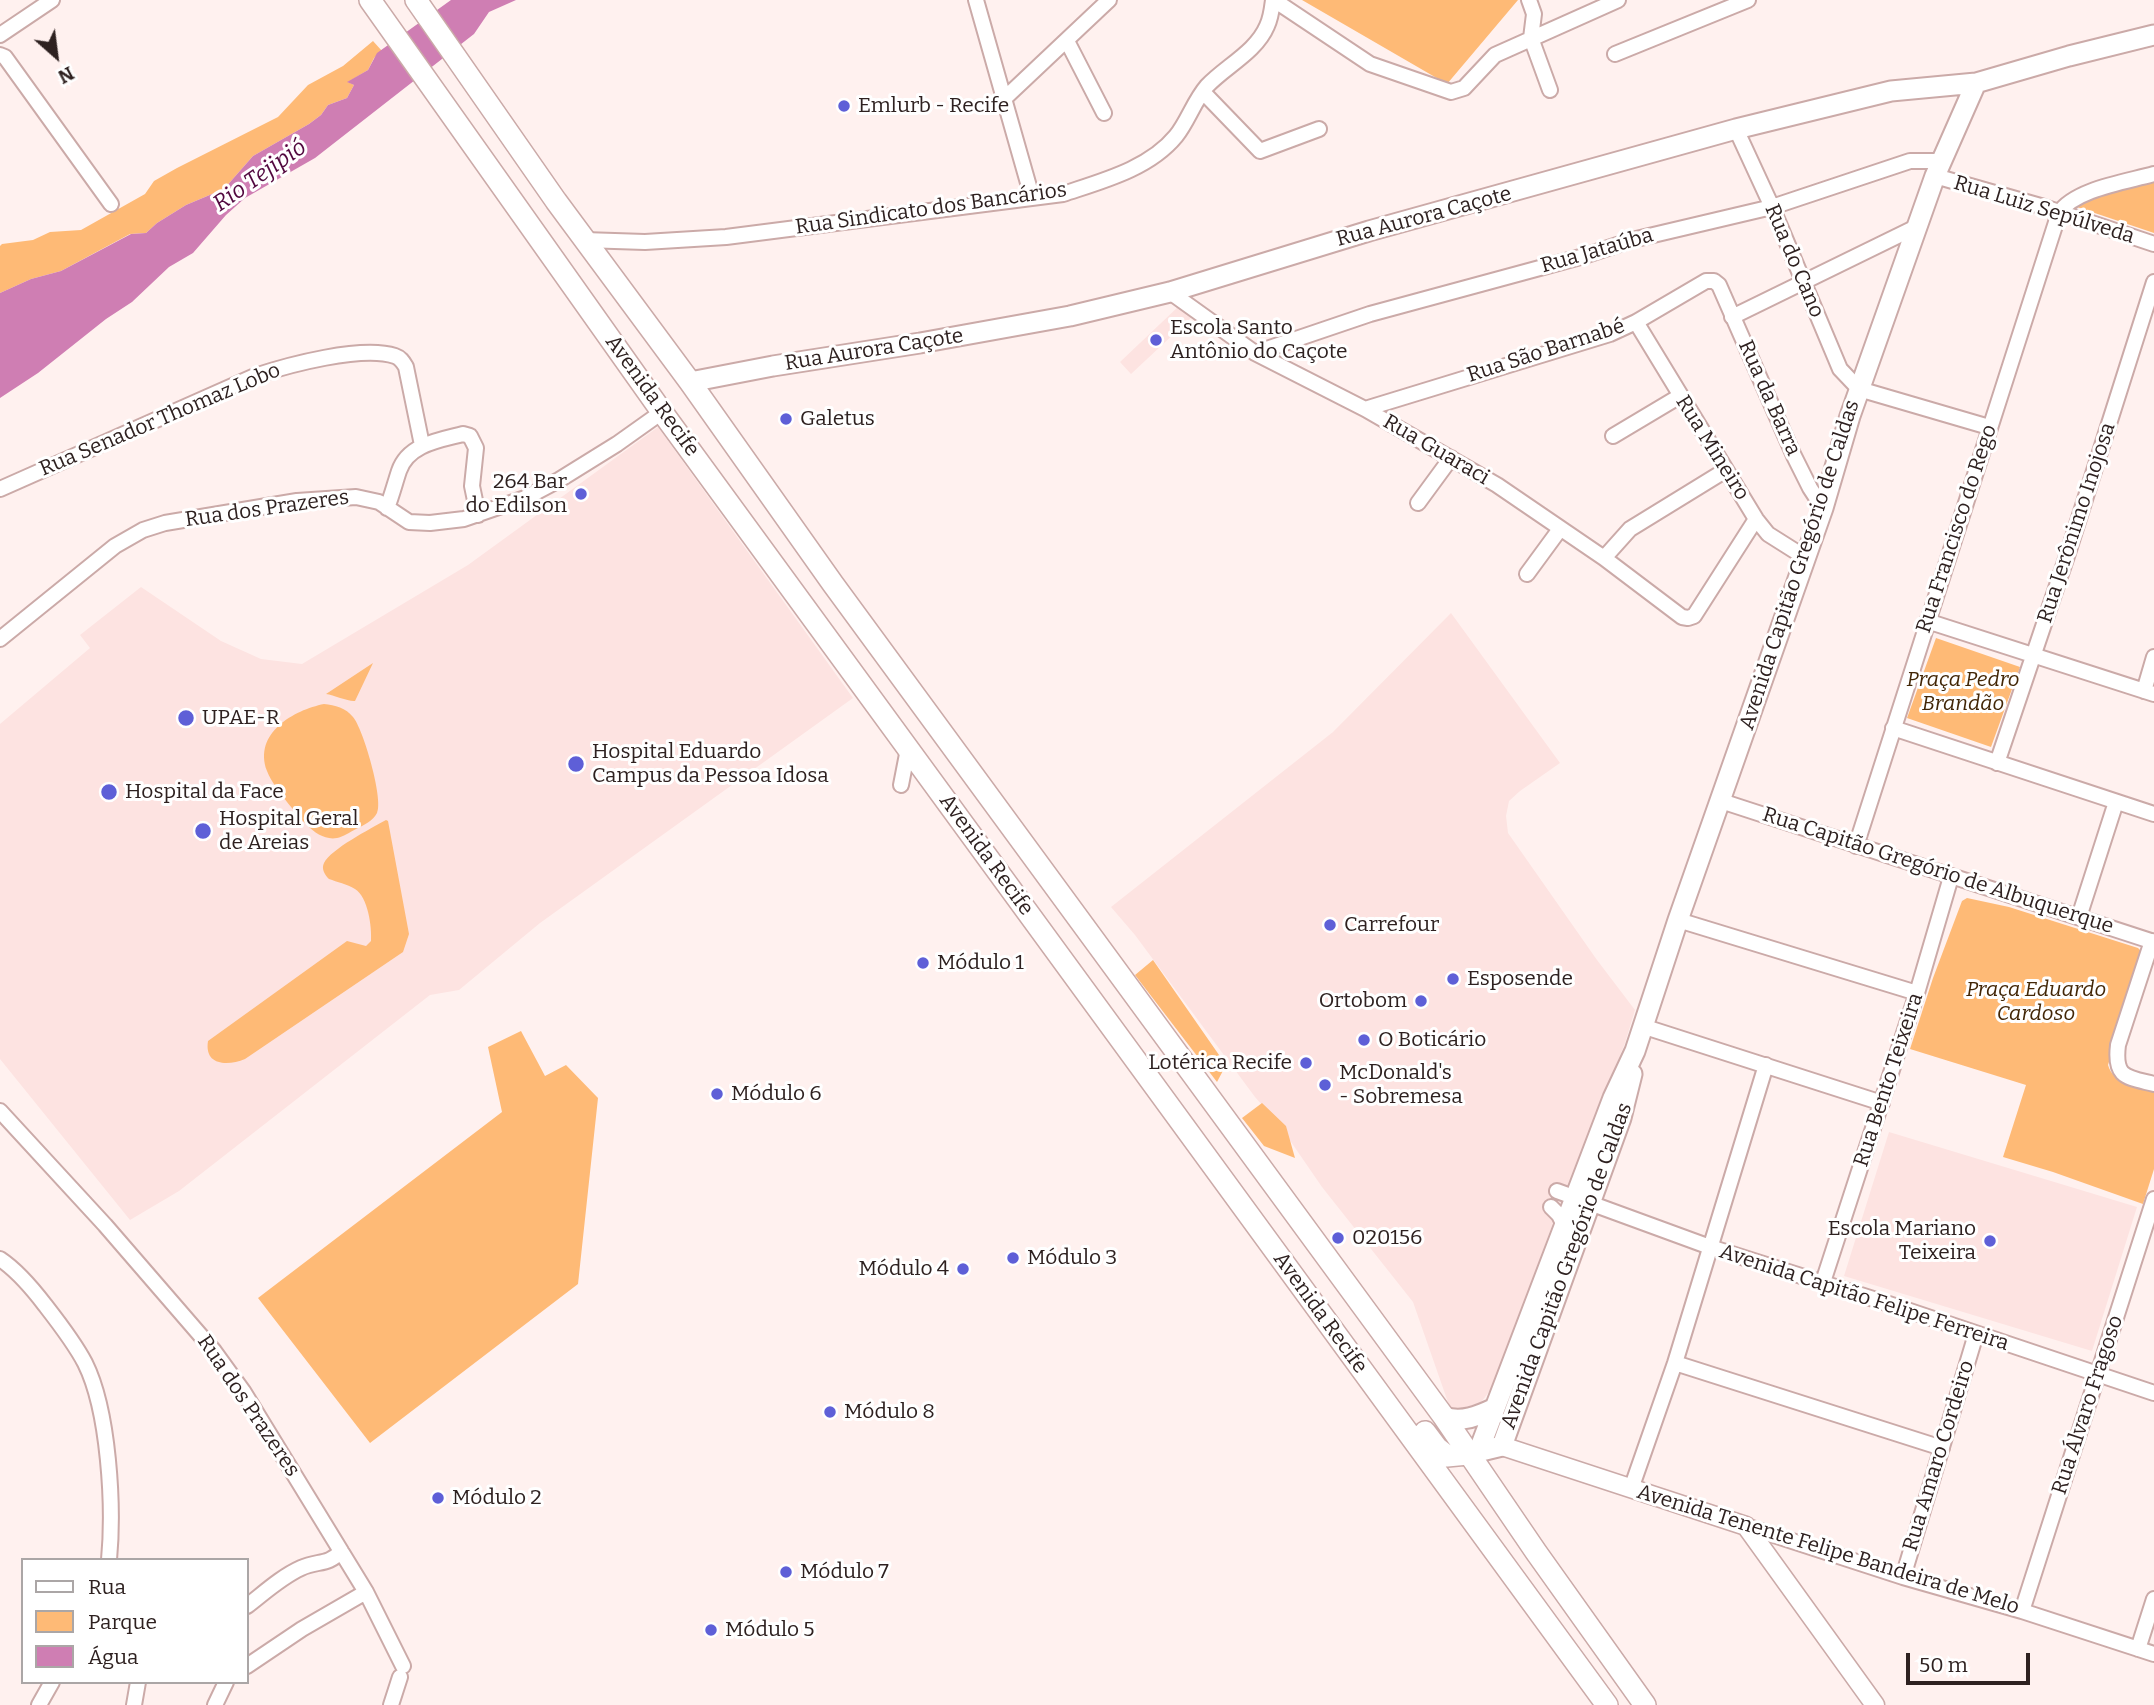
<!DOCTYPE html>
<meta charset="utf-8">
<style>
body{margin:0}
#map{position:relative;width:2154px;height:1705px;overflow:hidden;background:#fff1ef;font-family:Bitter,serif}
canvas{display:block}
.legend{position:absolute;left:21px;top:1558px;width:228px;height:126px;box-sizing:border-box;background:#fff;border:2px solid #aba6a6;margin:0;padding:9px 12px;list-style:none;font-size:21px;color:#2e2120}
.legend li{display:flex;align-items:center;gap:14px;height:35px}
.legend b{width:35px;border:2px solid #aba6a6}
.north{position:absolute;left:21px;top:21px;width:70px;height:70px;-webkit-text-stroke:5px #fff;paint-order:stroke;rotate:152deg;font-size:19px;font-weight:700;line-height:28px;text-align:center;color:#2e2120}
.north::after{content:'';display:block;margin:auto;width:24px;height:32px;background:#2e2120;clip-path:polygon(50% 0,100% 100%,50% 72%,0 100%)}
.scale{position:absolute;left:1906px;top:1653px;width:124px;height:32px;box-sizing:border-box;border:4px solid #2e2120;border-top:0;padding-left:9px;font-size:21px;line-height:24px;white-space:nowrap;color:#2e2120;-webkit-text-stroke:5px #fff;paint-order:stroke}
</style>
<div id="map">
<canvas width="2154" height="1705"></canvas>
<ul class="legend">
<li><b style="height:9px;background:#fff"></b>Rua</li>
<li><b style="height:19px;background:#feba76"></b>Parque</li>
<li><b style="height:19px;background:#cf7eb3"></b>Água</li>
</ul>
<div class="north">N</div>
<div class="scale">50 m</div>
</div>
<script>
const ctx = document.querySelector('canvas').getContext('2d');
ctx.lineJoin = 'round';
function fillPath(path, color) { ctx.fillStyle = color; ctx.fill(path, 'evenodd'); }
function stroke(path, color, width, dash) { ctx.strokeStyle = color; ctx.lineWidth = width; ctx.lineCap = dash ? 'butt' : 'round'; ctx.setLineDash(dash || []); ctx.stroke(path); }
function drawText(font, color, halo, rows, align = 'center') {
  ctx.font = font + ' Bitter,serif'; ctx.lineWidth = 6; ctx.setLineDash([]); ctx.textBaseline = 'middle'; ctx.strokeStyle = halo; ctx.fillStyle = color; for (const [text, x, y, turn = 0] of rows) {
    ctx.save(); ctx.translate(x, y); ctx.rotate((+turn || 0) * Math.PI / 180); ctx.textAlign = isNaN(turn) ? turn : align; if (halo) ctx.strokeText(text, 0, 0); ctx.fillText(text, 0, 0); ctx.restore();
  }
}
fillPath(new Path2D(`
 M1180,305L1192,317L1131,374L1120,362Z
 M658,427L853,698L540,923L459,990L430,995L179,1191L130,1220L0,1059V724L90,648L80,635L141,587L221,641L261,659L302,664L468,565Z
 M1451,613L1560,763L1520,791L1509,801L1506,816L1508,833L1597,960L1635,1010L1625,1043L1553,1223L1495,1384L1482,1401L1469,1408H1450L1413,1302L1322,1187L1278,1123L1255,1097L1135,935L1111,907L1333,732Z
 M1889,1132L2137,1207L2092,1351L1844,1276Z`), '#fde3e1');
fillPath(new Path2D(`
 M1302,0H1518L1447,84Z
 M373,41L382,51L374,58L368,70L348,82L354,85L347,98L328,105L321,115L309,124L253,156L224,189L186,205L157,223L146,233L130,234L61,271L31,279L0,293V246L2,244L33,240L50,232L81,230L145,194L154,181L177,168L278,117L308,85L343,66Z
 M2154,180V233L2068,204Z
 M1936,638L2020,667L1991,747L1907,718Z
 M373,663L355,701C349,702 334,695 326,694Z
 M324,704C335,705 346,708 353,717C363,728 384,800 377,813C373,821 364,825 356,829C350,832 343,837 337,838C316,842 298,815 287,802C280,792 271,782 267,771C253,733 294,710 324,704Z
 M386,820L388,821L409,934L403,952L245,1059C228,1066 204,1066 208,1041L347,941L366,946L371,941C372,927 368,897 355,889C347,884 337,882 329,879C325,875 321,869 324,863C331,849 370,829 386,820Z
 M1967,898L2009,907L2138,948L2141,951L2128,1000L2108,1065C2113,1084 2137,1085 2154,1090V1169L2143,1204L2053,1172L2003,1157L2026,1085L1910,1049L1933,978L1962,901Z
 M1153,960L1226,1065L1217,1082L1135,975Z
 M521,1031L545,1076L566,1065L598,1098L578,1284L370,1443L258,1298L502,1112L488,1047Z
 M1262,1103L1286,1126L1295,1158L1264,1146L1242,1118Z`), '#feba76');
fillPath(new Path2D(`
 M451,0H516L489,12L474,34L315,158L245,198L226,215L193,253L169,267L132,302L106,319L38,373L0,398V293L31,279L61,271L131,234L146,233L157,223L186,205L224,189L253,156L309,124L321,115L328,105L347,98L354,85L347,82L368,70L377,53Z`), '#cf7eb3');
const minor = new Path2D(`
 M976,0L1032,197
 M1274,0L1370,64L1451,92L1464,88L1495,55L1618,0
 M1529,0L1534,14L1531,38L1550,90
 M0,35L52,0
 M1067,41L1104,113
 M1615,54L1748,0
 M0,55L5,57L111,204
 M1203,92L1260,151L1319,129
 M1005,98L1109,0
 M1736,129L1772,207L1840,369L1859,389L1989,427
 M1935,176L2044,207L2154,244
 M584,240L645,242L726,237L1063,194C1102,181 1149,169 1176,136C1188,121 1194,101 1207,86C1226,66 1256,52 1267,26C1271,18 1272,8 1273,0
 M1170,292L1255,353L1365,409L1497,485L1604,558L1682,617L1688,618L1694,616L1756,519
 M1732,317L1916,227
 M1636,322L1756,519L1768,534L1806,558
 M1255,353L1370,314L1584,256L1632,240L1772,207L1910,161H1940
 M1365,409L1610,334L1636,322L1706,281H1714L1719,285L1794,456L1810,488L1823,508
 M1613,436L1680,396
 M0,489L255,376C288,365 362,345 395,356C401,358 403,362 406,367L422,445
 M1418,503L1451,458
 M387,508C392,495 395,483 399,471C408,444 440,440 463,434L470,436L476,448L472,486L478,515
 M1604,558L1630,529L1726,470
 M1527,574L1560,529
 M1927,621L2154,694
 M0,639L115,546L143,530L165,523L297,501L356,497L379,502L409,522L430,523L464,519L525,498L559,480L617,444L662,412
 M2144,691L2154,657
 M1893,728L2154,814
 M1997,763L2068,553L2154,282
 M901,785L908,749
 M1721,801L2154,942
 M1856,846L2059,213C2075,189 2126,182 2154,174
 M2079,917L2116,802
 M1678,920L1917,993
 M2152,941L2118,1045C2114,1078 2126,1077 2154,1084
 M1642,1026L1882,1103
 M0,1111L105,1225L214,1351L243,1391L366,1592L403,1666
 M1557,1191L1710,1247L1889,1304L2154,1393
 M1551,1207L1559,1215L1564,1225
 M0,1259C18,1271 32,1288 45,1305C59,1323 74,1342 85,1363C109,1411 114,1506 109,1560
 M1823,1282L1917,993L1951,877
 M1675,1363L1942,1448
 M1631,1489L1675,1363L1766,1065
 M1746,1526L1903,1577L2022,1611L2154,1654
 M1903,1577L1976,1334
 M247,1606C264,1593 281,1577 301,1568C318,1560 328,1566 341,1551
 M2022,1611L2154,1199
 M2138,1649L2154,1599
 M247,1666L302,1629L366,1592
 M39,1705L52,1682
 M134,1705L138,1682
 M215,1705L226,1682
 M391,1705L400,1677`);
const tertiary = new Path2D(`
 M1502,1446L1746,1526L1875,1705`);
const secondary = new Path2D(`
 M690,382L773,366L920,343L1070,316L1170,292L1369,231L1736,129L1891,91L1976,83L2069,56L2154,35
 M1444,1417C1462,1423 1478,1416 1495,1408
 M1479,1450L1613,1098L1635,1051L1678,920L1823,508L1850,416L1935,176L1976,83
 M1469,1454L1502,1446L1621,1118L1632,1074`);
const primary = new Path2D(`
 M370,0L662,412L1607,1705
 M416,0L556,201L690,382L833,584L1444,1417L1536,1552L1645,1705
 M1425,1432L1437,1448L1447,1456L1468,1454`);
stroke(minor, '#cbaaa8', 18);
stroke(tertiary, '#cbaaa8', 21);
stroke(secondary, '#cbaaa8', 23);
stroke(primary, '#cbaaa8', 24);
stroke(minor, '#fff', 14);
stroke(tertiary, '#fff', 18);
stroke(secondary, '#fff', 19);
stroke(primary, '#fff', 21);
for (const [x, y, r, color] of [
 [844,106,7,"#5e5fd7"],
 [1156,340,7,"#5e5fd7"],
 [786,419,7,"#5e5fd7"],
 [581,494,7,"#5e5fd7"],
 [186,718,9,"#5e5fd7"],
 [576,764,9,"#5e5fd7"],
 [109,792,9,"#5e5fd7"],
 [203,831,9,"#5e5fd7"],
 [1330,925,7,"#5e5fd7"],
 [923,963,7,"#5e5fd7"],
 [1453,979,7,"#5e5fd7"],
 [1421,1001,7,"#5e5fd7"],
 [1364,1040,7,"#5e5fd7"],
 [1306,1063,7,"#5e5fd7"],
 [1325,1085,7,"#5e5fd7"],
 [717,1094,7,"#5e5fd7"],
 [1338,1238,7,"#5e5fd7"],
 [1990,1241,7,"#5e5fd7"],
 [1013,1258,7,"#5e5fd7"],
 [963,1269,7,"#5e5fd7"],
 [830,1412,7,"#5e5fd7"],
 [438,1498,7,"#5e5fd7"],
 [786,1572,7,"#5e5fd7"],
 [711,1630,7,"#5e5fd7"]
]) { const dot = new Path2D(); dot.arc(x, y, r, 0, 2 * Math.PI); ctx.fillStyle = color; ctx.fill(dot); stroke(dot, '#fff', 2.5); }
drawText('21px', '#2e2120', '#fff', [
 ["Emlurb - Recife",858,106],
 ["Escola Santo",1170,328],
 ["Antônio do Caçote",1170,352],
 ["Galetus",800,419],
 ["264 Bar",567,482,"right"],
 ["do Edilson",567,506,"right"],
 ["UPAE-R",202,718],
 ["Hospital Eduardo",592,752],
 ["Campus da Pessoa Idosa",592,776],
 ["Hospital da Face",125,792],
 ["Hospital Geral",219,819],
 ["de Areias",219,843],
 ["Carrefour",1344,925],
 ["Módulo 1",937,963],
 ["Esposende",1467,979],
 ["Ortobom",1407,1001,"right"],
 ["O Boticário",1378,1040],
 ["Lotérica Recife",1292,1063,"right"],
 ["McDonald's",1339,1073],
 ["- Sobremesa",1339,1097],
 ["Módulo 6",731,1094],
 ["Escola Mariano",1976,1229,"right"],
 ["Teixeira",1976,1253,"right"],
 ["020156",1352,1238],
 ["Módulo 3",1027,1258],
 ["Módulo 4",949,1269,"right"],
 ["Módulo 8",844,1412],
 ["Módulo 2",452,1498],
 ["Módulo 7",800,1572],
 ["Módulo 5",725,1630]
], 'left');
drawText('21px', '#2e2120', '#fff', [
 ["Rua Sindicato dos Bancários",931,209,-8],
 ["Rua Luiz Sepúlveda",2044,210,17],
 ["Rua Aurora Caçote",1424,217,-15],
 ["Rua Jataúba",1597,251,-16],
 ["Rua do Cano",1794,261,67],
 ["Rua Aurora Caçote",874,350,-9],
 ["Rua São Barnabé",1546,351,-18],
 ["Avenida Recife",652,396,54],
 ["Rua da Barra",1769,398,66],
 ["Rua Senador Thomaz Lobo",160,420,-23],
 ["Rua Mineiro",1712,448,58],
 ["Rua Guaraci",1436,450,30],
 ["Rua dos Prazeres",267,509,-8],
 ["Rua Jerônimo Inojosa",2077,523,-72],
 ["Rua Francisco do Rego",1957,529,-72],
 ["Avenida Capitão Gregório de Caldas",1800,565,-72],
 ["Avenida Recife",986,855,54],
 ["Rua Capitão Gregório de Albuquerque",1938,871,18],
 ["Rua Bento Teixeira",1889,1080,-72],
 ["Avenida Capitão Gregório de Caldas",1567,1266,-70],
 ["Avenida Capitão Felipe Ferreira",1864,1298,18],
 ["Avenida Recife",1320,1313,54],
 ["Rua Álvaro Fragoso",2088,1405,-72],
 ["Rua dos Prazeres",248,1406,56],
 ["Rua Amaro Cordeiro",1939,1456,-73],
 ["Avenida Tenente Felipe Bandeira de Melo",1828,1550,17]
]);
drawText('italic 21px', '#422606', '#fff', [
 ["Praça Pedro",1963,680],
 ["Brandão",1963,704],
 ["Praça Eduardo",2036,990],
 ["Cardoso",2036,1014]
]);
drawText('italic 23px', '#52083f', '#fff', [
 ["Rio Tejipió",260,176,-35]
]);
</script>
